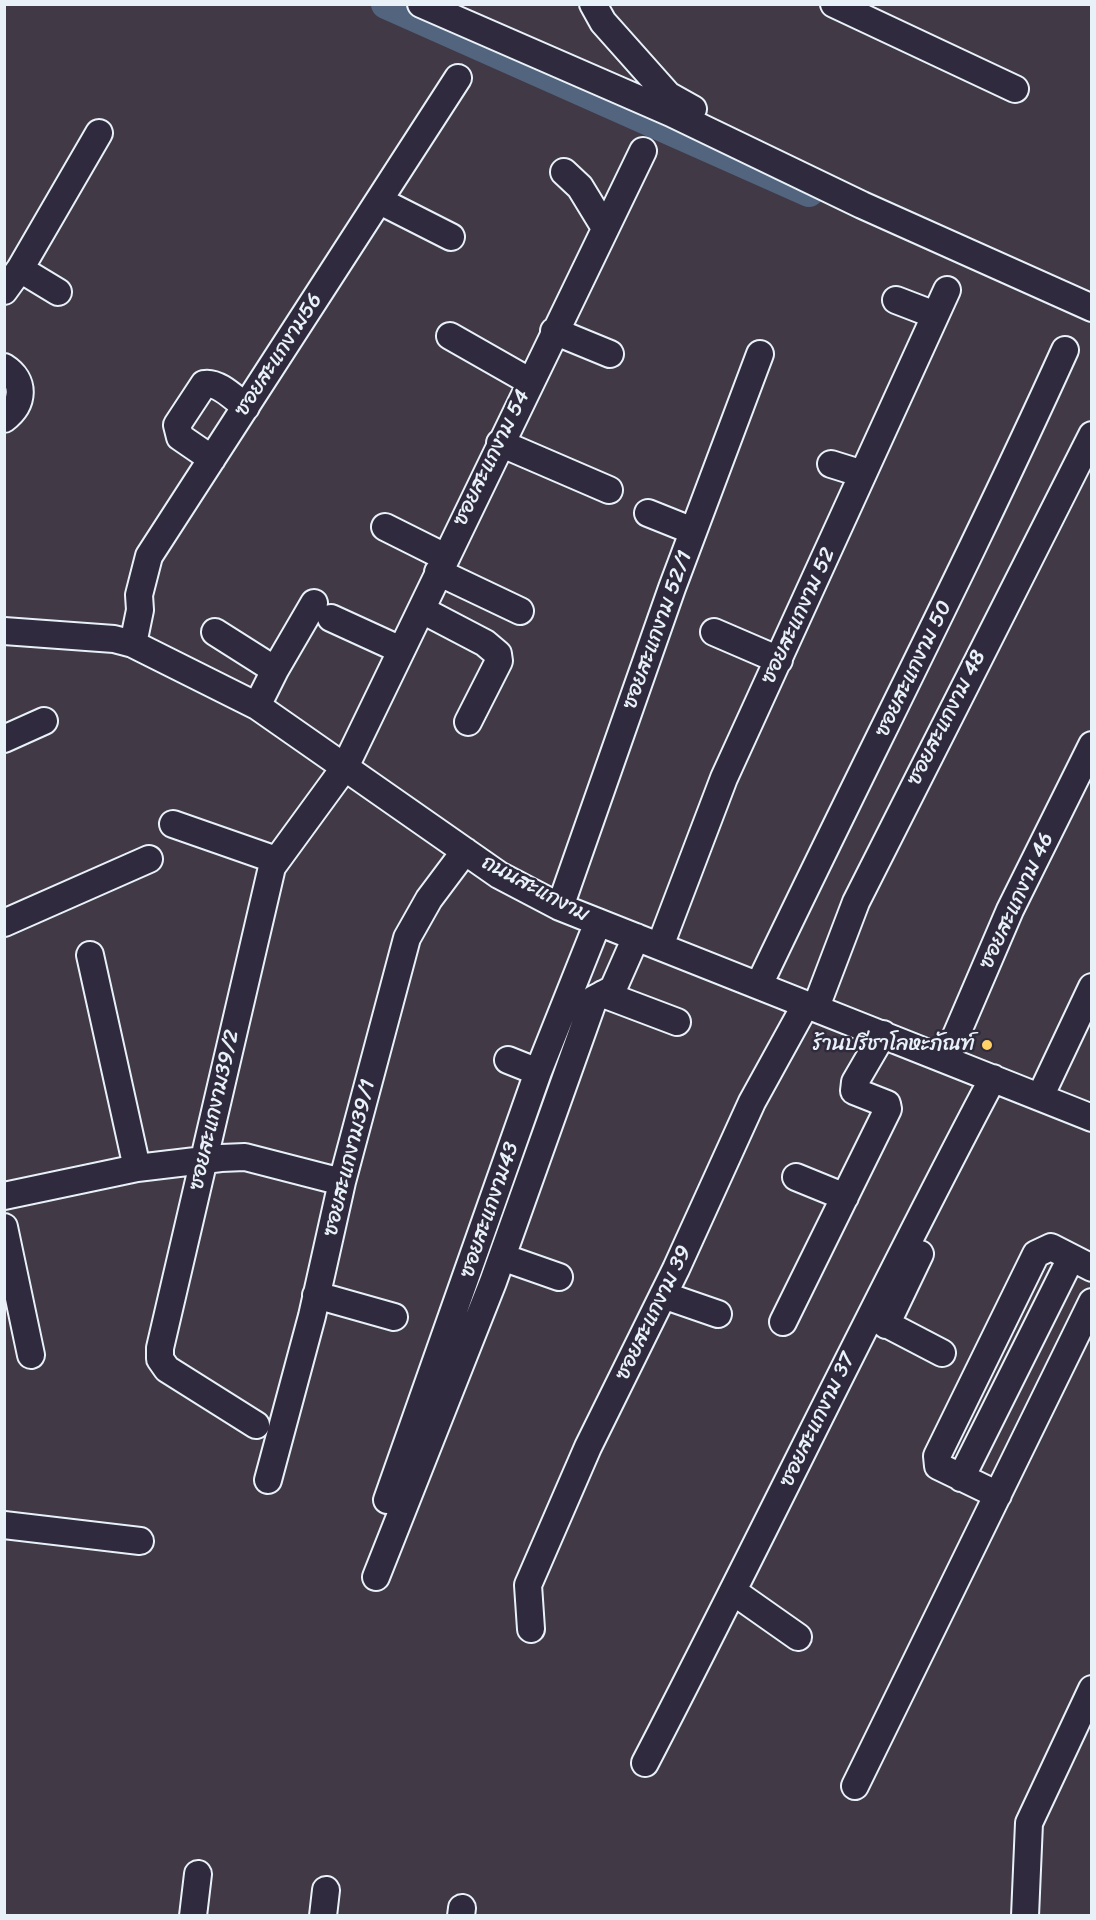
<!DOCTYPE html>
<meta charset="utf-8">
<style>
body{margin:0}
#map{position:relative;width:1096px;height:1920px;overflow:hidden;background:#413945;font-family:Sriracha,sans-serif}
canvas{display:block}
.frame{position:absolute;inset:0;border:6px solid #e8f1f8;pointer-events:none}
</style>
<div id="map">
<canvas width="1096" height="1920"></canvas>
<div class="frame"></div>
</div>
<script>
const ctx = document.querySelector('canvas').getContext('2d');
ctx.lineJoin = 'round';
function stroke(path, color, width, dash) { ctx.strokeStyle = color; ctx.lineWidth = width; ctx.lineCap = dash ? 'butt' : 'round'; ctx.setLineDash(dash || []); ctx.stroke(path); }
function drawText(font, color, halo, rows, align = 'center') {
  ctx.font = font + ' Sriracha,"Playpen Sans Thai",sans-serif'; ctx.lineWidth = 5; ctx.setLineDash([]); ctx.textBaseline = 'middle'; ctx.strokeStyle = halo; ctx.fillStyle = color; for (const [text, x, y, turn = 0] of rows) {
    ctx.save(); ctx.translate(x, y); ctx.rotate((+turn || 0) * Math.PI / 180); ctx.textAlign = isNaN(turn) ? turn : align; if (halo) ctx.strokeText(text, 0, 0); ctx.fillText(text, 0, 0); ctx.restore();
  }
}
stroke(new Path2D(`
 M386,4L809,192`), '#53647e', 30);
const minor = new Path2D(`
 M421,4L671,113L862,205L1092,308
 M593,4L603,22L668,95L693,109
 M834,4L1015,89
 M564,172L580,187L605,228
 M380,201L451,237
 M20,269L99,133
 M4,291L20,269L58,292
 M896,300L935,315
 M554,331L610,354
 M450,336L529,381
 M4,367C26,381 24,404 4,419
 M500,443L609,490
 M212,459L180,437L177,425L204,384C218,381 235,399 246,407
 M831,464L863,474
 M648,513L693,531
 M385,527L445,557
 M438,572L520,611
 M422,610L485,643L498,654L499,661L468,722
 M331,618L401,650
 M4,631L114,639L133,644L257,706L499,875L560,907L1092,1118
 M215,632L275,670
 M714,632L779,660
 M133,644L140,610L139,595L149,556L458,78
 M257,706L275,670L314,603
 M4,739L44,721
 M173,824L276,860
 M560,907L672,588L760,354
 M4,923L149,859
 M660,946L724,778L947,290
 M90,955L137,1168
 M759,985C860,773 968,564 1065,350
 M603,994L677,1022
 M816,1007L856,902L1092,435
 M946,1059L1010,910L1092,745
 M508,1060L538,1072
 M1040,1097L1092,987
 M796,1177L845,1197
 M4,1196L137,1168L221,1158L245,1157L342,1182
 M4,1227L31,1355
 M502,1257L559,1277
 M316,1295L394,1317
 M663,1295L718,1314
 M873,1317L942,1353
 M783,1322L888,1109L887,1104L854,1091L855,1082L883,1034
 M886,1325L920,1254
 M256,1425L167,1369L160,1359V1348L272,867L345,767L643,151
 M961,1478L1071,1258
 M268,1480L312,1316L342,1182L407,938L429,899L465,851
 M998,1495L938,1466L937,1456L1036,1254L1051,1247L1092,1268
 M387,1500L538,1072L598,922
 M4,1525L140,1541
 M376,1577L493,1282L594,999L613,989L636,937
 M734,1592L798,1637
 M531,1629L528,1585L588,1447L676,1269L752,1102L806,1004
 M645,1763C763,1536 873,1304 993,1078
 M855,1786L1092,1302
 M193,1916L198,1874
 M323,1916L326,1890
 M461,1916L462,1908
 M1025,1916L1029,1823L1092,1689`);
stroke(minor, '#e8f1f8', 30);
stroke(minor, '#2f2a3d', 26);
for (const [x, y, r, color] of [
 [987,1045,6,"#ffd166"]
]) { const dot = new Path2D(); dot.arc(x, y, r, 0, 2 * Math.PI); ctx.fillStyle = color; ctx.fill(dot); stroke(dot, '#2f2a3d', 2); }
drawText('21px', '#e8f1f8', '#2f2a3d', [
 ["ซอยสะแกงาม56",279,355,-57],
 ["ซอยสะแกงาม 54",492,458,-64],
 ["ซอยสะแกงาม 52",799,616,-65],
 ["ซอยสะแกงาม 52/1",658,630,-70],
 ["ซอยสะแกงาม 50",914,669,-64],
 ["ซอยสะแกงาม 48",947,718,-63],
 ["ถนนสะแกงาม",535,889,28],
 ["ซอยสะแกงาม 46",1017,901,-65],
 ["ซอยสะแกงาม39/2",215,1110,-77],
 ["ซอยสะแกงาม39/1",350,1158,-76],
 ["ซอยสะแกงาม43",490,1210,-71],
 ["ซอยสะแกงาม 39",654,1313,-64],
 ["ซอยสะแกงาม 37",818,1420,-64]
]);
drawText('21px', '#e8f1f8', '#2f2a3d', [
 ["ร้านปรีชาโลหะภัณฑ์",975,1045]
], 'right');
</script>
